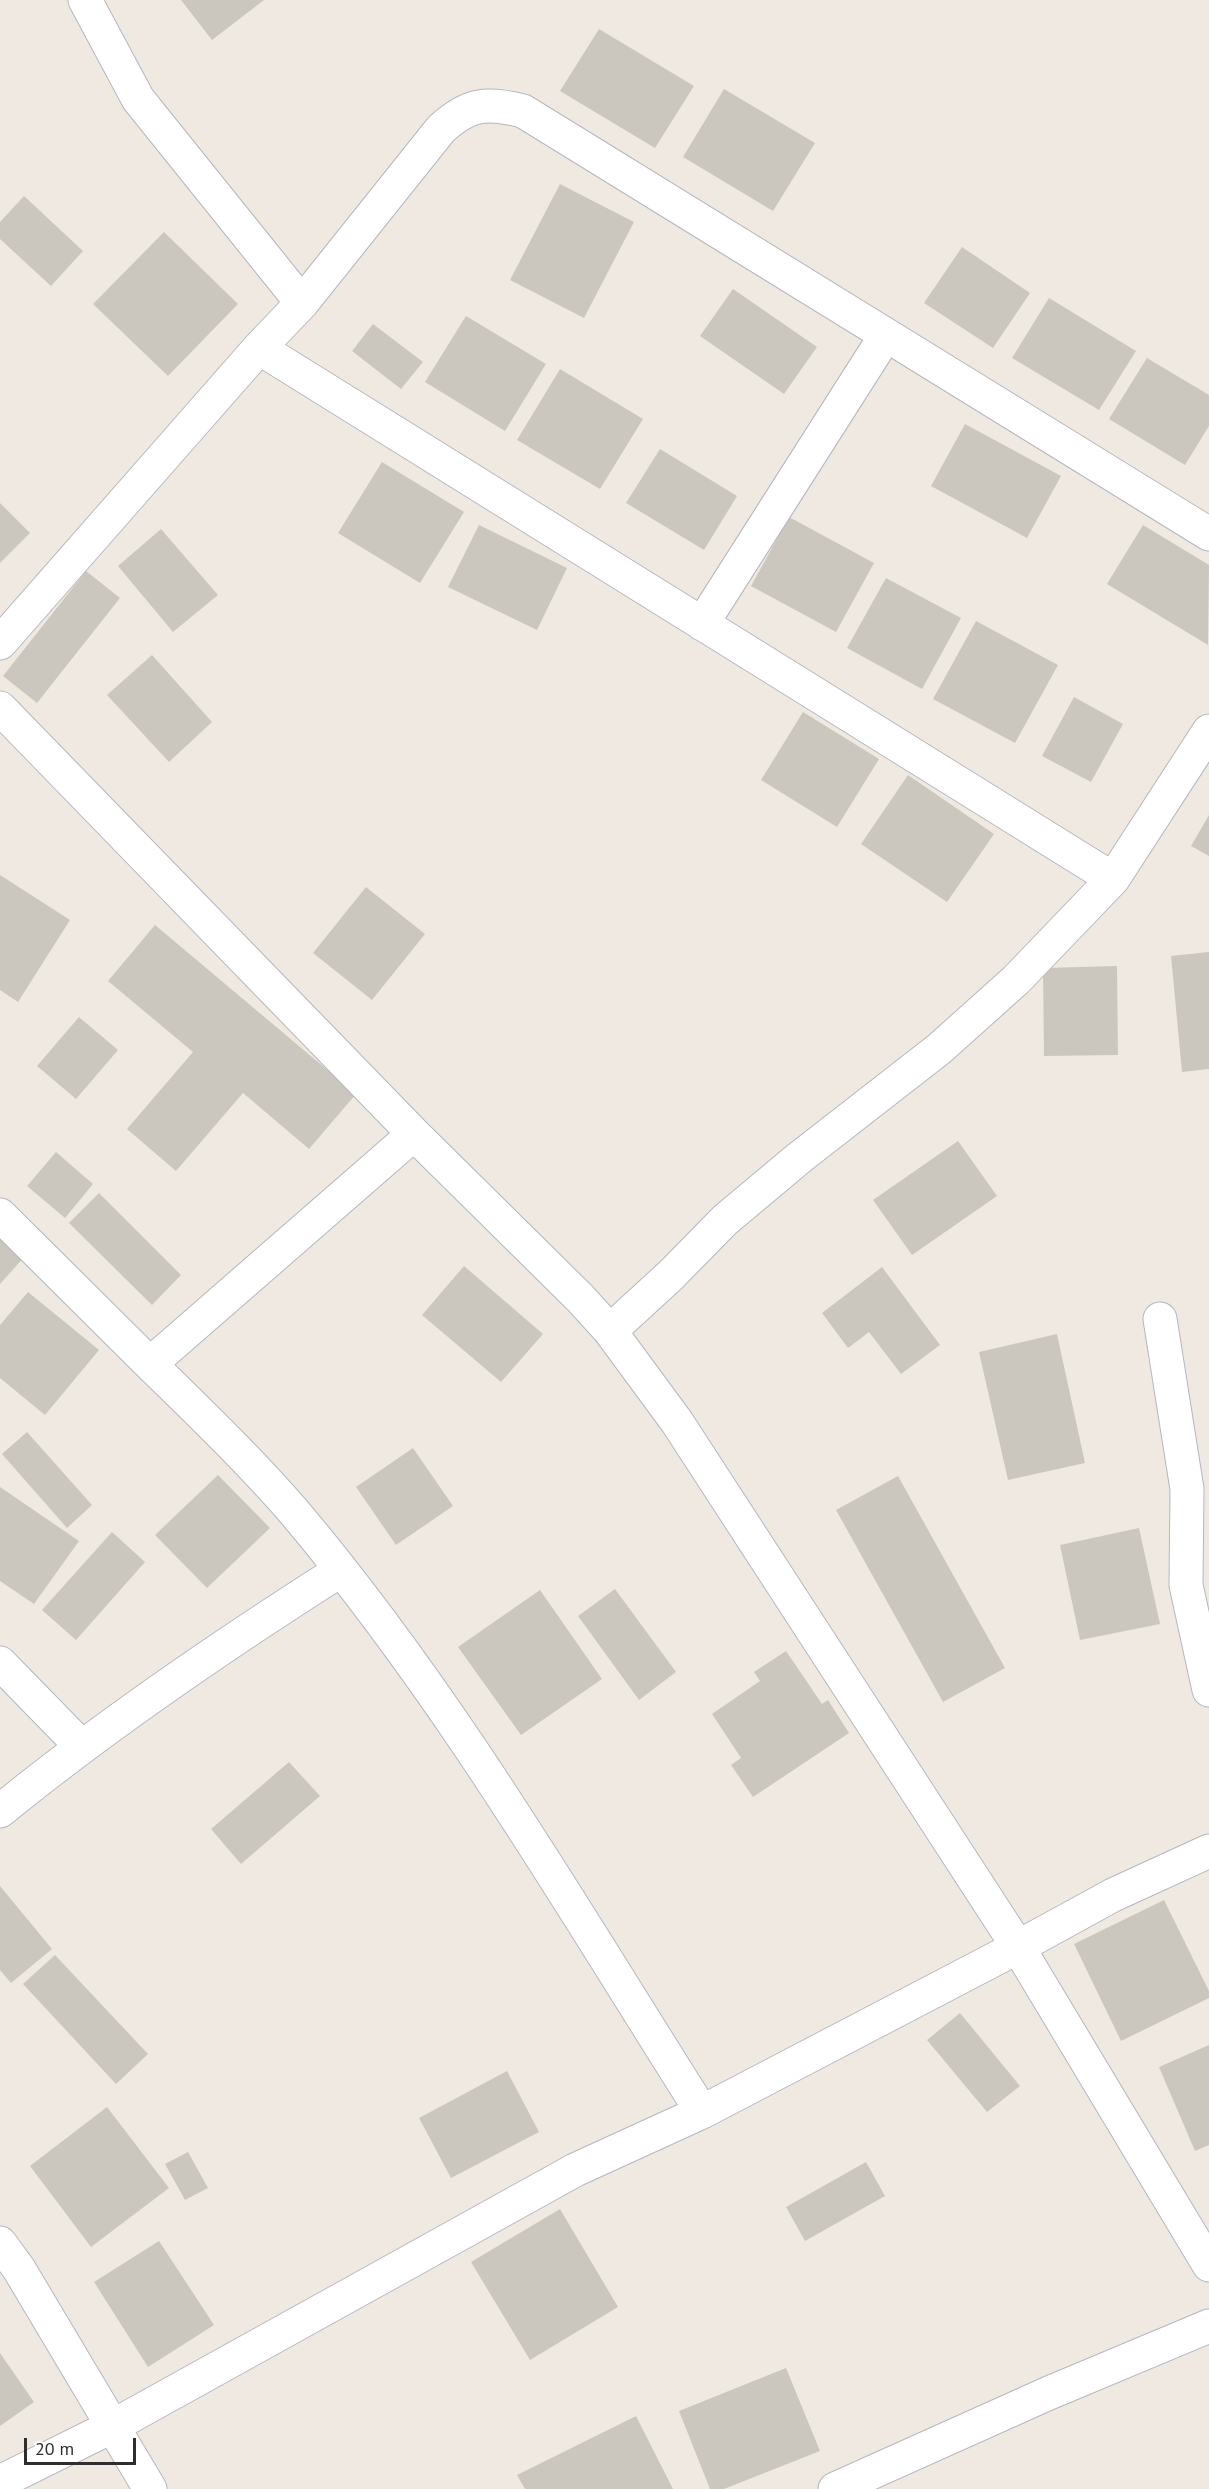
<!DOCTYPE html>
<style>
body{margin:0}
#map{position:relative;width:1209px;height:2489px;overflow:hidden;background:#efe9e1;font-family:"PT Sans",sans-serif}
canvas{display:block}
.scale{position:absolute;left:24px;top:2438px;width:112px;height:27px;box-sizing:border-box;border:3px solid #2e2e2e;border-top:0;padding-left:8px;font-size:18px;line-height:21px;white-space:nowrap;color:#2e2e2e;-webkit-text-stroke:4px #fff;paint-order:stroke}
</style>
<div id="map">
<canvas width="1209" height="2489"></canvas>
<div class="scale">20 m</div>
</div>
<script>
const ctx = document.querySelector('canvas').getContext('2d');
ctx.lineJoin = 'round';
function fillPath(path, color) { ctx.fillStyle = color; ctx.fill(path, 'evenodd'); }
function stroke(path, color, width, dash) { ctx.strokeStyle = color; ctx.lineWidth = width; ctx.lineCap = dash ? 'butt' : 'round'; ctx.setLineDash(dash || []); ctx.stroke(path); }
fillPath(new Path2D(`
 M181,0H264L212,40Z
 M599,29L694,86L655,148L560,91Z
 M724,89L815,143L773,211L683,157Z
 M560,184L634,222L584,318L510,280Z
 M24,196L83,251L51,286L0,239V222Z
 M164,232L238,304L168,376L93,304Z
 M962,247L1030,293L993,348L924,303Z
 M733,289L817,347L784,394L700,336Z
 M1049,298L1136,351L1099,410L1012,358Z
 M466,316L546,364L505,431L425,382Z
 M373,324L423,362L401,389L352,351Z
 M1147,358L1209,395V426L1185,465L1109,419Z
 M560,369L643,419L600,489L517,440Z
 M965,424L1061,476L1027,538L931,486Z
 M660,449L737,496L704,550L626,503Z
 M382,462L464,512L420,583L338,533Z
 M0,503L30,533L0,563Z
 M789,517L874,563L836,632L751,586Z
 M479,525L567,568L537,630L448,587Z
 M1143,525L1209,565L1208,645L1107,584Z
 M161,529L218,595L173,632L118,566Z
 M86,571L120,598L37,703L3,676Z
 M886,578L961,618L922,689L847,648Z
 M976,621L1058,665L1015,743L933,699Z
 M152,655L212,722L169,762L107,695Z
 M1074,697L1123,724L1091,782L1042,756Z
 M803,712L879,759L837,827L761,780Z
 M908,775L994,834L947,902L861,844Z
 M1209,815V856L1191,846Z
 M0,875L70,920L18,1002L0,990Z
 M366,887L425,934L372,1000L313,953Z
 M155,925L356,1094L309,1149L243,1093L176,1171L127,1129L193,1052L108,981Z
 M1209,952V1069L1182,1072L1171,956Z
 M1117,966L1118,1055L1044,1056L1043,968Z
 M79,1017L118,1050L76,1099L37,1066Z
 M958,1141L997,1196L912,1255L873,1200Z
 M56,1152L93,1184L65,1218L27,1186Z
 M99,1193L181,1275L152,1305L69,1223Z
 M0,1233L26,1255L0,1284Z
 M464,1266L543,1334L501,1382L422,1315Z
 M882,1267L940,1345L901,1374L869,1332L848,1348L822,1313Z
 M28,1292L99,1350L45,1415L0,1378V1325Z
 M1057,1334L1085,1463L1008,1480L979,1352Z
 M27,1432L92,1505L67,1528L2,1454Z
 M413,1448L453,1506L396,1545L356,1487Z
 M218,1475L270,1528L207,1588L155,1535Z
 M898,1476L1005,1668L943,1702L836,1510Z
 M0,1487L79,1541L34,1604L0,1581Z
 M1139,1528L1160,1624L1080,1640L1060,1545Z
 M112,1532L145,1562L76,1640L42,1610Z
 M615,1589L676,1672L639,1700L578,1616Z
 M540,1590L602,1679L521,1735L458,1647Z
 M786,1651L822,1704L828,1700L849,1733L753,1797L731,1765L741,1758L712,1714L760,1681L754,1672Z
 M289,1762L320,1796L241,1864L211,1829Z
 M0,1886L52,1949L11,1983L0,1970Z
 M1164,1900L1209,1991V1998L1121,2041L1074,1944Z
 M55,1955L148,2054L116,2084L23,1984Z
 M960,2013L1020,2086L987,2112L927,2040Z
 M1209,2045V2145L1195,2151L1159,2067Z
 M507,2071L539,2132L451,2178L419,2118Z
 M107,2107L169,2188L91,2247L30,2166Z
 M188,2152L208,2188L185,2200L165,2164Z
 M866,2162L885,2196L805,2241L786,2207Z
 M560,2209L618,2307L530,2360L471,2262Z
 M159,2241L214,2325L148,2367L94,2282Z
 M0,2353L34,2402L0,2426Z
 M786,2368L820,2451L724,2489H710L679,2411Z
 M636,2416L673,2489H525L517,2475Z`), '#cbc7bf');
const street = new Path2D(`
 M85,0L138,99L302,303
 M259,348L1113,879
 M702,624L886,335
 M0,643L259,348L302,303L441,129C469,103 487,102 523,111L1209,534
 M0,708L414,1134L580,1298L610,1331L677,1422L1018,1947L1209,2265
 M0,1215C50,1265 100,1315 151,1365C200,1413 250,1461 295,1513C451,1698 573,1909 702,2112
 M1160,1319L1187,1489L1186,1585L1209,1690
 M610,1331L671,1275L725,1220L799,1158L939,1049L1016,980L1113,879L1209,731
 M150,1364L414,1134
 M0,1663L82,1747
 M0,1811C108,1723 223,1645 341,1570
 M0,2243L19,2269L150,2489
 M0,2482L113,2426L575,2170L702,2112L1018,1947L1113,1895L1209,1851
 M835,2489L1049,2393L1209,2326`);
stroke(street, '#b4b7c1', 35);
stroke(street, '#fff', 33);
</script>
